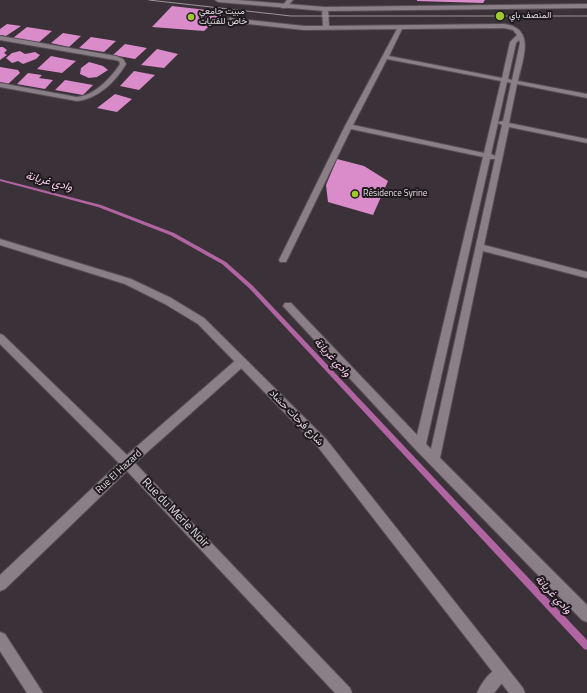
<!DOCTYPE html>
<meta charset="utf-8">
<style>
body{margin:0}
canvas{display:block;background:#3b3138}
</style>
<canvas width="587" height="693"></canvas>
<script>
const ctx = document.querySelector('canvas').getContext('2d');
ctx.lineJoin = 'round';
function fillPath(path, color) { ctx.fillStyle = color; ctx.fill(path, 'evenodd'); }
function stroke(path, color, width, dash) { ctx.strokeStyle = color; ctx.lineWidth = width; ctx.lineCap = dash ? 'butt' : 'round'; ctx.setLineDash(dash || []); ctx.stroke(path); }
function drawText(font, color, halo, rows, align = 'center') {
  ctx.font = font + ' "Titillium Web",Vazirmatn,sans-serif'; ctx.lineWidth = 4; ctx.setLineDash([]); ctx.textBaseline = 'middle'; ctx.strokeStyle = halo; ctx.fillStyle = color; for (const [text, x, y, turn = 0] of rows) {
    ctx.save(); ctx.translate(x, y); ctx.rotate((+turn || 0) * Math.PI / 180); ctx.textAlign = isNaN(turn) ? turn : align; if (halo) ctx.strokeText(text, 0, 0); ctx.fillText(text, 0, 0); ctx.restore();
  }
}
fillPath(new Path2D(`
 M0,179L101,205L174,233L226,262L253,286L587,640V650L584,649L249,288L222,264L170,235L98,207L0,181Z`), '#b064a1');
fillPath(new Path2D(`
 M417,0H485L483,3L417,1Z
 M172,6L224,12L204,31L152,27Z
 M7,24L21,26L6,36L0,35V29Z
 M27,27L52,31L38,43L13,38Z
 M63,33L81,36L69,47L51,43Z
 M91,37L116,41L104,52L79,48Z
 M125,44L147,48L135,59L113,55Z
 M0,47H3L7,50L4,53L7,55L0,60Z
 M157,49L178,54L164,68L141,65Z
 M20,51L25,54L35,52L40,55L36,59L23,64L18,61L12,63L6,58L12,53Z
 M51,56L76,61L62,73L37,69Z
 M89,62L103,66L108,70L97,77L89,78L80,74L81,68Z
 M0,67L18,70L20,73L8,84L0,82Z
 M134,71L155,75L139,90L120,86Z
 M28,73L42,75L39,78L53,80L45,89L17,84Z
 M65,80L93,85L83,95L55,90Z
 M115,94L132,99L117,112L97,108Z
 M337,159L364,166L388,181L373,215L328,202L326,185Z`), '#da8bca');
const street = new Path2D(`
 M287,0H293L286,8H282L281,7Z
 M325,7L328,9L329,26L504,24C536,28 523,59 518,81L587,94V98L517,84L509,123L587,139V143L509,127L484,245L587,272V278L483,251L440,458L587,605V622L582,620L416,450L283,306L285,303H291L417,435L483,157L351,129L287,260L286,262H280L279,260L345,126L397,29L304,30L230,22L227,20L230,18L304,26H323L322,9ZM504,28L513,30L517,35L510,42L502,78L389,56L402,29ZM519,40L520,43L512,80L508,79L516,43ZM387,59L501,81L484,153L353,125ZM507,82L511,83L503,121L498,122ZM498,123L502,125L495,156L491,154ZM490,159H495L431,449L426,444Z
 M0,36L116,56L123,59L126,64C116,81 98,99 77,101L0,87V83L77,97C94,96 111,78 120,64L119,61L115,60L0,40Z
 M0,334L3,335L127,455L237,359L241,358L245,359L246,362L245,365L135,463L350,688L352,693H335L127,471L5,589L0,591V575L119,463L0,344Z
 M0,632L5,634L43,693H27L0,651Z
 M501,666L506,668L508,673L506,678L494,693H477C481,683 491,670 501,666Z`);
const secondary = new Path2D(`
 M215,0H237L325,7L587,4V8L325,11L218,2Z
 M0,239L131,279L171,298L204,318L326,439L523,688L525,693H509L318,447L198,324L165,304L125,284L0,245Z`);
stroke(street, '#584f56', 2);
stroke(secondary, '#584f56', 2);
fillPath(street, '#8a7e87');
fillPath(secondary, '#8a7e87');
stroke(new Path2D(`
 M149,0L291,16H587`), '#9c9499', 1);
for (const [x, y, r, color] of [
 [500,16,5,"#9fca2d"],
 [191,17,4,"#9fca2d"],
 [355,194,4,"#9fca2d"]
]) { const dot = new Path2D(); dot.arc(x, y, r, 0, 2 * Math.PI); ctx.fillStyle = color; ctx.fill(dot); stroke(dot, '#1f1a1e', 1.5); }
drawText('9px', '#e2dbe0', '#1f1a1e', [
 ["مبيت جامعي",199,12],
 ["خاص للفتيات",199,22],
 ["المنصف باي",509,16],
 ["Résidence Syrine",363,194]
], 'left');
drawText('10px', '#e2dbe0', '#1f1a1e', [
 ["شارع فرحات حشاد",296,418,46],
 ["Rue El Hazard",119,472,-43]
]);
drawText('italic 11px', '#f8ceee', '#1f1a1e', [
 ["وادي غريانة",49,182,15],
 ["وادي غريانة",332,358,47],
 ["وادي غريانة",553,595,47]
]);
drawText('12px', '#e2dbe0', '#1f1a1e', [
 ["Rue du Merle Noir",175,513,46]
]);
</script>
